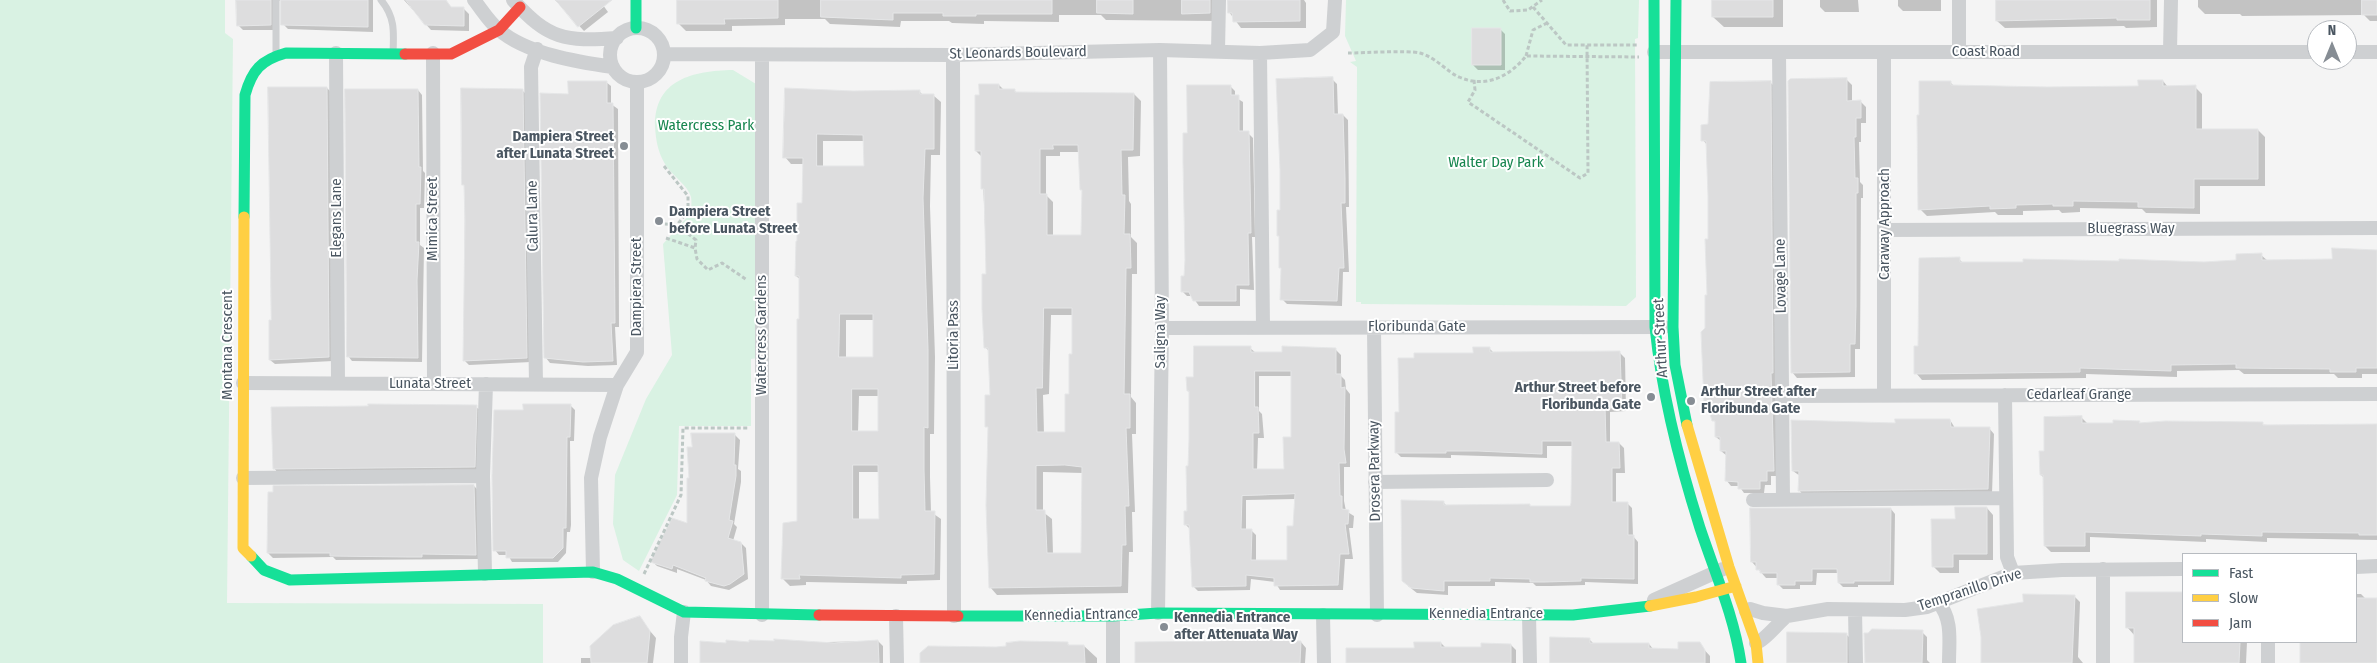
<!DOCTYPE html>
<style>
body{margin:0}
#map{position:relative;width:2377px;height:663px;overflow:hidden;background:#f4f4f4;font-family:"Fira Sans Condensed",sans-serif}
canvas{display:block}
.legend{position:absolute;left:2182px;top:553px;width:175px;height:90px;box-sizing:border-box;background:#fff;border:1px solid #b7bbc0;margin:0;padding:6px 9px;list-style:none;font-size:15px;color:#4a5661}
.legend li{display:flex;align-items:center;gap:10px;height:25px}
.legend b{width:25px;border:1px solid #b7bbc0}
.north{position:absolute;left:2307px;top:20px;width:50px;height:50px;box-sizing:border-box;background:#fff;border:1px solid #b7bbc0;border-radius:50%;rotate:0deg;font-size:14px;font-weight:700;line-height:20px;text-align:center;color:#4a5661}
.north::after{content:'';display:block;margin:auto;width:18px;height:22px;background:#868d94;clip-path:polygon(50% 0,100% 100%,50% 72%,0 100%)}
</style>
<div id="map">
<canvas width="2377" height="663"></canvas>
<ul class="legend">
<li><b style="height:6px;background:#16e098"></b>Fast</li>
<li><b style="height:6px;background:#ffcf43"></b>Slow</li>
<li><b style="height:6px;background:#f24e42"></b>Jam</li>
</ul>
<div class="north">N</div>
</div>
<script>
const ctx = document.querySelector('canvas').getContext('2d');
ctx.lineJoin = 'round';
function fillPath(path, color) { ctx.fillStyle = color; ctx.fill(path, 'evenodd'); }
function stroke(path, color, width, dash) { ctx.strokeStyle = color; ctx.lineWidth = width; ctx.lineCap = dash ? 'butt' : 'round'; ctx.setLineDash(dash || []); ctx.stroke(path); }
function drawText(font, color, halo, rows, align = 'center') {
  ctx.font = font + ' "Fira Sans Condensed",sans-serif'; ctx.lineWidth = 4; ctx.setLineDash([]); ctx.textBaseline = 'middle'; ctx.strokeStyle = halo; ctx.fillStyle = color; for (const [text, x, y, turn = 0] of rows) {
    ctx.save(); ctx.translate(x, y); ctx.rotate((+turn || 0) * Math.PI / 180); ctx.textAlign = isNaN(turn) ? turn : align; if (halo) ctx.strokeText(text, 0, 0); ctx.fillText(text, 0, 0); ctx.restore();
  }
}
fillPath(new Path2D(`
 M0,0H225V33L233,39L227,603L543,604V663H0Z
 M1346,0H1639L1638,38L1635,39L1636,297L1626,306L1361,304V302H1356L1357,67L1350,62L1356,61L1345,36Z
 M733,70L756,84L758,358L751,359V426H679L677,495L639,571L623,560L613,524L615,475L646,399L672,355L663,244L691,213C691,208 692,202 691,197C688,185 671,175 665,164C658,152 656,141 655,127C654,79 693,71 733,70Z`), '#d9f2e3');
fillPath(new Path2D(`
 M238,0H280L275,5V30H243L238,25Z
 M282,0H373V32L288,29L283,24Z
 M404,0H445L452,8L464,9L469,14V31L431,30Z
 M555,0H601L600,1L608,12L584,31Z
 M678,0H1217V21L1106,20L1101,15H1059V22L984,21V24L952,23L949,21H901L900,27L830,24L825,19H785V25L732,26V31H686L678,23Z
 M1227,0H1304L1306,3V28H1241L1229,12Z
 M1713,0H1783V27H1724L1713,17Z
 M1820,0H1858L1859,12H1825L1820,7Z
 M1898,0H1941V11H1903L1898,6Z
 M1998,0H2157V27L2126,28L2124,26L2005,28L1997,21Z
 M2198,0H2377V21H2370L2364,15L2242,16L2240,14H2205L2198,7Z
 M1500,29L1505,34V70H1478L1473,65Z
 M1332,79L1337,84L1338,115H1343L1348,120L1349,207H1346L1349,272H1343L1342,306L1287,304L1282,299L1283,270L1280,238L1278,235L1281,212Z
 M1846,79L1852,85V102H1861L1866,107V123H1861V142H1859L1860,182L1863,185V198H1861L1860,349H1855V377L1797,378L1792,372Z
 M2163,81L2168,87H2195L2202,94V130H2258L2265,137V186H2200V214L2146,213L2142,209L2080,208V212L2062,213L2059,210L2023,211V215H1998L1995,212L1927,216L1920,209L1950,82L1954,86L2047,88L2139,87Z
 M606,82L611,86V104L618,109L619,327H615L617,365L588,366L550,363L546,358L569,95Z
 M1770,82L1775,87L1778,476H1771V485H1765L1764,493H1744L1739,486H1731L1727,481V456L1721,451V441L1716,437V424L1705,403L1709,240L1707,145L1703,140L1710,126Z
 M999,85L1004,90H1014L1017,93L1134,94L1141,101L1140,156L1128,157L1129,201L1131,204V237L1137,243V274H1132L1131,397L1136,403V434H1132L1135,512H1132L1133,552H1129L1128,593L997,595L990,587L989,429L987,426L991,396L990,352L985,347L987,275L982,157L976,151ZM1060,152H1080L1081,189L1083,192L1082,236H1053V202L1046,195V156H1060ZM1051,315H1073V355L1066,433L1044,434L1043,395L1049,394ZM1043,472L1083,473V554H1053L1052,519L1043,512Z
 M1230,86L1235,91V97L1243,102V133H1248L1253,138L1255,237H1252L1254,290L1240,289V306H1199L1192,296H1187L1182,291L1185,277L1188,134Z
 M327,88L332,93L333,361L275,364L270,360L272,321Z
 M418,90L422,95L423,171L425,173L424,208H420V245L424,248L422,362L352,361L348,356Z
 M522,90L527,95L531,362L469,365L464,360L465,186L463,184Z
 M919,91L923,95L934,96L941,102L940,155H931L930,206L935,357L934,434H930V477L931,512L941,519L940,580L907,581V584L806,582V585L790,586L783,579L798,522L801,280L796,276L803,205L804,164H791L785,157L853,92ZM823,141H865V167H823ZM846,320H874V358H846ZM859,396H879V433H858ZM859,472H880V521H859Z
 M2377,250V374H2362V378H2338L2334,374H2244L2239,370L2177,371V377L2086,374V378L1922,380L1916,373L1919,347L1959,259L1963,263H2204L2237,261L2261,255L2268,261L2333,260Z
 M1250,348L1256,353L1336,350L1341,355V376L1345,380L1346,389L1350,394V467H1344V501L1346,511L1354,516L1353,528H1349L1353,559H1345L1343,590H1280L1275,582L1251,579L1250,590L1198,591L1193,586L1190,529L1186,525L1189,468L1190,393L1188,391L1195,378ZM1259,376H1293L1292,438L1285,470H1257L1258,438H1264L1262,414L1259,411ZM1296,499L1294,528L1288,561H1256V535L1251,530H1246V500Z
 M1489,348L1494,353H1620L1625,358L1626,411L1610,412V443H1619L1624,448L1625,473H1616V503H1627L1632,508L1633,536L1638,542V584L1585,582V585L1551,586H1536L1533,583L1495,582V586H1448V595L1417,593L1408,586L1443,502L1448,507H1571L1573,446H1547V458L1451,455V458L1401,457L1396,452L1400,414L1475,354Z
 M570,405L575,410L574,441H570L571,525L570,532H567L566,553L558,562H512L508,555H499L495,550L524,412Z
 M476,407L481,411L479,471L278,473L274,468Z
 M2081,417L2088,424L2239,423L2298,427L2377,425V540L2267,538V542L2206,539V542L2090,537V552H2051L2045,546V479L2041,475L2046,452Z
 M1950,420L1955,428H1989L1994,434L1992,494L1804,496L1799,490L1800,476L1793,471L1897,424Z
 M735,435L740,440L738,469L741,471V482L734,524L737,527L733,541L741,543L746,548L748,579L729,590L711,586L706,580L677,569V573L657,566L652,561L689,525Z
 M474,486L479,491L480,559L336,560L333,557L273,558L268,553Z
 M1987,508L1993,515V560H1959V573H1940L1933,566L1957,520Z
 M1891,509L1895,514L1894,585H1858V587H1843L1839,583V573H1817L1816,585H1800V589H1783L1778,584V578H1766L1752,562Z
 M2183,593V642H2247L2246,663H2135V636L2127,627V594Z
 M2356,594H2361L2366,599H2377V663H2302V642H2356Z
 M2074,596L2080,602L2078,657L2083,663H1982Z
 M639,618L656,638L653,663H581V658H592Z
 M1922,632L1927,637V660L1930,663H1866Z
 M1846,634L1851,639L1852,663H1788Z
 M1253,639L1301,642L1306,648L1305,663H1136L1218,642Z
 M1589,639L1594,644H1649L1654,650H1679L1699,644L1710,656V663H1551Z
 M878,641L883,646V663H701L727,644Z
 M1067,643L1070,646H1084L1097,658V663H921L996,648Z
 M1441,643L1446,648L1483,649L1511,645L1516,650V663H1347Z`), '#0003');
const building = new Path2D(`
 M236,0H271V25L237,26Z
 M281,0H368V27L281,25Z
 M406,0H446L451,7H464V26L425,25Z
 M556,0H612L578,27Z
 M677,0H778V18L724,19L725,24H677Z
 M821,0H1052V14H976V16H943V13H893V20L821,17Z
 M1097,0H1133V14L1097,13Z
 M1182,0H1210V13L1182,14Z
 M1228,0H1300V21L1233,22L1232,13H1228Z
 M1712,0H1773V17H1712Z
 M1996,0H2150V20H2117V18L1996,21Z
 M2362,0H2377V15H2362Z
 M1472,28H1501V65H1472Z
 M1333,77L1334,114H1343L1345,178V203H1341L1344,268H1339L1337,301L1280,300L1281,268H1279V236H1277V210H1280V170L1276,79Z
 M1847,78V101L1861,100V118H1856V137H1854L1855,178H1858V193H1856V307L1855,344H1850V372L1791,373L1788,81L1790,79Z
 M2138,80H2163V86L2196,85V129H2258V179H2194V208L2138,207V202L2073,201V206H2053V204L2016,205V208L1990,209V206L1918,210L1917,115H1919V81H1951V85L2047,87L2138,86Z
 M568,81H607V103H613L615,323H611L613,361L583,362L544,358L540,93L568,94Z
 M1771,81L1773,373H1771L1774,471H1767V481H1760V489H1738V482L1725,481L1726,451H1720V437H1715V421H1712L1707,404H1704L1701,332L1705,328V295H1707L1705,239H1708V196L1706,141H1701V125L1708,124L1710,82Z
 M979,84H999V89H1015V92L1134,93L1133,150H1121L1122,195H1125L1124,234H1130L1131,268H1126L1124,394H1130V428H1126L1129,506H1125L1126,545H1122L1121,586L989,588L986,505L988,427H985V395H990L988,348H984L982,309V274H986L985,230L984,189H981V151H975V95H979ZM1053,145H1078L1080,190H1082L1081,235H1047V194H1040V149H1053ZM1044,308H1072V354H1069V394H1065V432H1037L1036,388H1042ZM1065,465L1082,467L1081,553H1047L1045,510H1036V466Z
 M1187,85H1231V95H1239V131H1249L1251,233H1248L1249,285H1236V301H1193L1189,292H1181V276H1184L1185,260L1183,162V133H1187Z
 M268,87H327L329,357L269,360V320H271Z
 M461,88L523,89L527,358L463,361L465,221L464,185H462Z
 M785,88L853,91L920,90V94H934V149H925L923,198L928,349V428L924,427V470L925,511H935L934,574L901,575V578L799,575L800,579H781L783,523L797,521V319H799V276H795L796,241H797V203H802L803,158H783ZM817,134L863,135L864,166H817ZM840,314H873V357H839ZM852,389H878V431H852ZM853,465H878L879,519H853Z
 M345,89H418L419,167H421L420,204H416V242H419L417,280L418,358L347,357Z
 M2332,248L2377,250V368H2356V372H2330V369L2236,368V364L2171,365V371L2080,368V372L1914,374V346H1918L1919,258L1960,257V262H2023V259L2119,261V259L2204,262L2236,260V254L2262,253V260L2332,259Z
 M1194,346H1251V352H1282V346L1336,348V374H1341V388L1345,387L1344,449L1346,463H1339L1340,496H1342V509L1349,510L1348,524H1345L1349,554H1340L1338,585L1274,586V578L1246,575V586L1192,587L1189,525H1184V511H1187L1186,466H1188L1189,439V391H1187L1186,377H1193ZM1255,371H1291V437H1283L1284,469H1253V433H1259L1258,407H1255ZM1295,494L1293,526H1287V560H1251L1252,529H1241L1242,496Z
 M1473,347H1490V352L1620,351L1622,407H1605L1606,442H1619L1620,468H1612V502H1628V535H1634V579L1581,578V581L1545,582H1530V579L1490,578V581H1444V591L1411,588L1402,581L1401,500L1444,501V505L1530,504V506H1570L1571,503L1572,441H1542V454L1478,451H1446V453H1395V412H1399L1398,358H1414V353H1473Z
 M368,404L477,405L475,467L273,469L271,407L368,406Z
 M523,404H571L570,437H567L566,528H563V548L553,558H506V551H493L492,476L494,410H523Z
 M2082,416V423H2113V420L2140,421L2139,423L2165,421L2263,422V425L2377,424V535H2359V533L2262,532V536L2201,534V536L2085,532V546H2044L2043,475H2040L2039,451H2044V417Z
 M1895,419H1950L1951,427H1990L1988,489L1798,491L1799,471H1792L1791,420L1895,423Z
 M691,433H735L734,465H736V476L729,520L733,521L728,538L741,542L744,574L730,584L724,586L705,581L706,578L673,565L672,569L650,562L672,518L687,523V478H689L687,447H692Z
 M474,485L476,555L422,554V557H407L330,556V553H267L268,492H273V486Z
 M1955,507H1987V554H1953V567H1932L1931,519H1955Z
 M1750,508H1891L1890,581H1854V583H1838L1837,569H1812V581H1795V585H1777V573H1760V570H1756V562H1751Z
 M2126,592H2183V642H2240L2239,663H2134V628H2126Z
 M2023,594L2075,595L2072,663H1981V637L1977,609L2023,602Z
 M2356,598H2377V663H2300V642H2356Z
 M640,616L650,631L647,663H591L590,646L613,625Z
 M1872,629L1923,630L1922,663H1865L1864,633H1868Z
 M1787,632L1847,633V663H1787Z
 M1550,637L1590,638V643H1649V648L1678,649V642H1700L1705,650V663H1550Z
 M1232,638L1301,641L1300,663H1135V642L1218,641Z
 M774,639L834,643L878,640L879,663H700V641L726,643V640L749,642V640L774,641Z
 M1020,641L1068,642V645H1084L1085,663H920V653L928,646L996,647L1006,646V643Z
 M1414,642H1441V647H1481V643L1511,644V663H1346V648H1414Z`);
fillPath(building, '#ddddde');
stroke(building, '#e5e6e7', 1);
stroke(new Path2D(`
 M1503,0L1510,11L1528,10L1542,0
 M1533,7L1566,45H1639
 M1348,53C1365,53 1407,50 1420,53C1437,58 1447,72 1459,77C1486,89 1510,76 1526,56L1639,57
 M1526,56L1533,30L1547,23
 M1474,80L1475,90L1468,102L1580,178L1588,173L1587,45
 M664,166L688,196V211L677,225
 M665,224L677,225L696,240L695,248
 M666,238L695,248L697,259L708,270L722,263L747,280
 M644,574L681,495L683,428H748`), '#bcc7c4', 3, [4, 2.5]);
stroke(new Path2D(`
 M381,0C395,17 394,31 393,53
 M276,55V0`), '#ced0d2', 7);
stroke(new Path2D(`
 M474,0C482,10 489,22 499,30C527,54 578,62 613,67
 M513,0C548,39 565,42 617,38
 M1959,0V52
 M610 55a27 27 0 1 1 54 0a27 27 0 1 1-54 0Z
 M1218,51L1219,0
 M1654,52H2317
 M1779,52L1783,500
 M1884,52V395
 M2170,52L2171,0
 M2347,52H2377
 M336,53L338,383
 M433,53L434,384
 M1260,53L1263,327
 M664,54L953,55L1160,50L1260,53L1310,50L1333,32L1335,0
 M953,55L954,616
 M762,56V615
 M1885,230L2377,228
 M1374,327L1377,615
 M1162,328L1664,327
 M243,383L617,385
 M536,384L531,67L537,49
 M2005,395L2007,557L2013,573
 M1782,396L2377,394
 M243,478L483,476
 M1375,482L1547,480
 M1753,500L2005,498
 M2356,567L2377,566
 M2103,569V663
 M593,572L591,478L600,437L617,385L637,352V82
 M485,574L483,476L486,384
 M1654,600L1723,569
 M1938,602C1953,619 1949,641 1949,663
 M1855,610L1856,663
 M1746,611L1750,609L1763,613L1787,616L1828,609L1905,610L1927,607L2013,573L2062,570L2183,569
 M1158,613L1162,328L1160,50
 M1529,614L1530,663
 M1323,615L1324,663
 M896,616L897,663
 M2268,642V663
 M1756,643C1764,641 1779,622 1787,616
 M681,663V637L684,612
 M1113,663V616`), '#ced0d2', 14);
stroke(new Path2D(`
 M636,0V28
 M1654,0L1655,327C1662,396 1679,462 1700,528C1715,573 1734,616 1741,663
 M1676,0L1673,327L1675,365L1687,425
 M244,217L245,95C252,70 261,60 286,53L405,54
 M251,556L264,570L290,580L593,572L617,579L684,612L819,615
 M958,616H1113L1158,613L1573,615L1650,606`), '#16e098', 11);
stroke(new Path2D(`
 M244,217L243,548L251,556
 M1687,425L1729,567L1756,643L1758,663
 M1650,606L1696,597L1736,586`), '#ffcf43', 11);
stroke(new Path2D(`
 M405,54H451L499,30L520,7
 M819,615L958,616`), '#f24e42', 11);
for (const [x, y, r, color] of [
 [624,146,5,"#868d94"],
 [659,221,5,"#868d94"],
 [1651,397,5,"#868d94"],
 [1691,401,5,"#868d94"],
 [1164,627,5,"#868d94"]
]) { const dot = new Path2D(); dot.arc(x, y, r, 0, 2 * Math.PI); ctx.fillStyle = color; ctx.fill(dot); stroke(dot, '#fff', 2); }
drawText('15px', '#4a5661', '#fff', [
 ["Coast Road",1986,52],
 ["St Leonards Boulevard",1018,53,-1],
 ["Calura Lane",533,216,-91],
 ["Elegans Lane",337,218,-90],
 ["Mimica Street",433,219,-90],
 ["Caraway Approach",1885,224,-90],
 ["Bluegrass Way",2131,229],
 ["Lovage Lane",1781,276,-91],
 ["Dampiera Street",637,287,-90],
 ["Floribunda Gate",1417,327],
 ["Saligna Way",1161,332,-90],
 ["Watercress Gardens",762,335,-90],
 ["Litoria Pass",954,335,-90],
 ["Arthur Street",1661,338,-93],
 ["Montana Crescent",228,345,-90],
 ["Lunata Street",430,384],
 ["Cedarleaf Grange",2079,395],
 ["Drosera Parkway",1375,471,-91],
 ["Tempranillo Drive",1970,590,-18],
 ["Kennedia Entrance",1486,614],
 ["Kennedia Entrance",1081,615,-1]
]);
drawText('15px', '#17864f', '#fff', [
 ["Watercress Park",706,126],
 ["Walter Day Park",1496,163]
]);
drawText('bold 15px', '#4a5661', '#fff', [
 ["Dampiera Street",614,137,"right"],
 ["after Lunata Street",614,154,"right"],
 ["Dampiera Street",669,212],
 ["before Lunata Street",669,229],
 ["Arthur Street before",1641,388,"right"],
 ["Floribunda Gate",1641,405,"right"],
 ["Arthur Street after",1701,392],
 ["Floribunda Gate",1701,409],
 ["Kennedia Entrance",1174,618],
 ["after Attenuata Way",1174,635]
], 'left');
</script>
